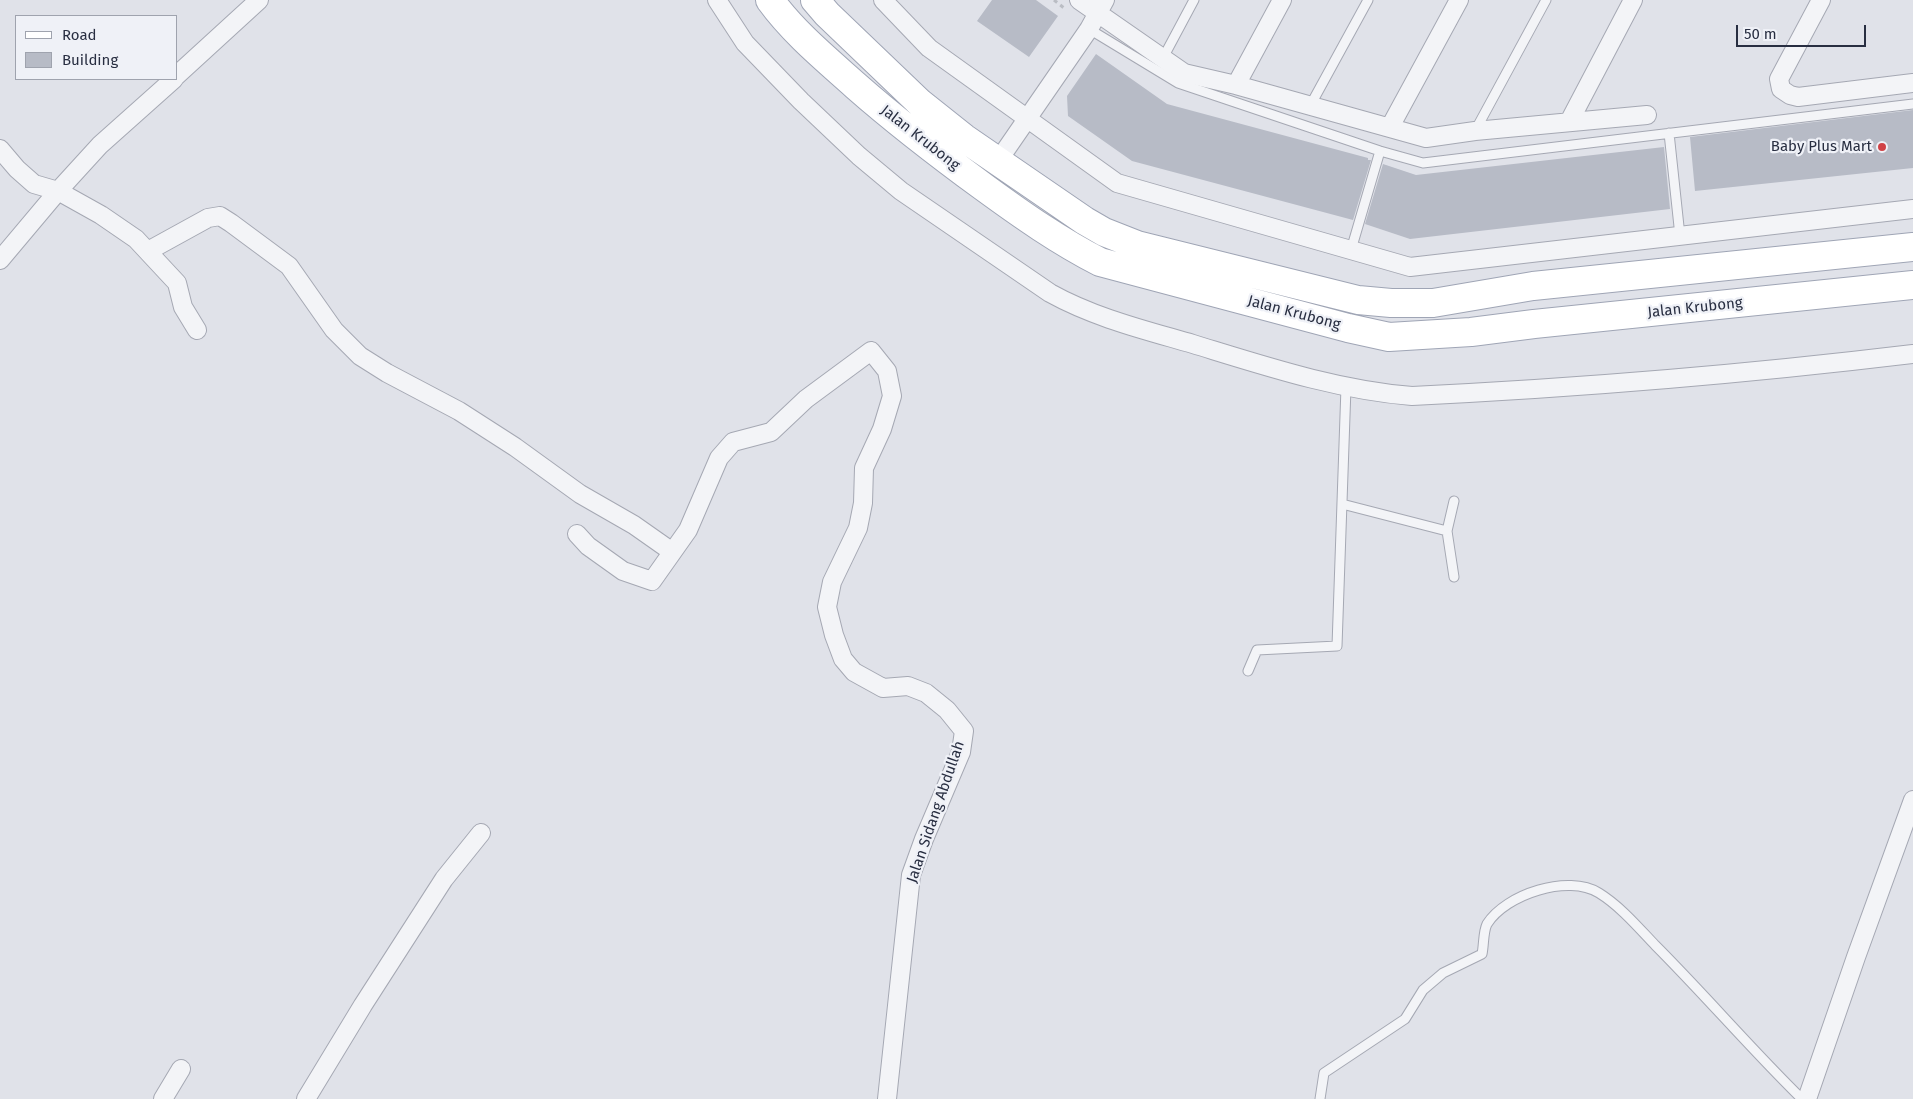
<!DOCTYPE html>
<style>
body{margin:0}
#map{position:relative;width:1913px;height:1099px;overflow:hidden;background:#e0e2e9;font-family:"Fira Sans",sans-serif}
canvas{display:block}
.legend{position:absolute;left:15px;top:15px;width:162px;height:65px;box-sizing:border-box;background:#eff1f7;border:1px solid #9fa3ae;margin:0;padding:6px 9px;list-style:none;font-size:15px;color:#282e41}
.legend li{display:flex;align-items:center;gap:10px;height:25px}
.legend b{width:25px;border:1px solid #9fa3ae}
.scale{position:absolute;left:1736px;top:25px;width:130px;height:22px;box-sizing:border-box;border:2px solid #282e41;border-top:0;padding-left:6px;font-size:15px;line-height:18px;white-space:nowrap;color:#282e41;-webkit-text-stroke:4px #eff1f7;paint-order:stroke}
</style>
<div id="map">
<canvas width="1913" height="1099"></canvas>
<ul class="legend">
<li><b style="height:6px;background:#fff"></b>Road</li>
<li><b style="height:14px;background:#b7bbc6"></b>Building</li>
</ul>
<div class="scale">50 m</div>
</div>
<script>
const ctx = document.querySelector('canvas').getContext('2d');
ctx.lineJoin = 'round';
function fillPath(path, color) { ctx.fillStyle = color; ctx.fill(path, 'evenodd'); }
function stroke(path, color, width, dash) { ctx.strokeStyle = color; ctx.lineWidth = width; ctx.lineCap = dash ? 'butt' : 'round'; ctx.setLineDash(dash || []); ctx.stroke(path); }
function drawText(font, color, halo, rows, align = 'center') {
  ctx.font = font + ' "Fira Sans",sans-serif'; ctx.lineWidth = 4.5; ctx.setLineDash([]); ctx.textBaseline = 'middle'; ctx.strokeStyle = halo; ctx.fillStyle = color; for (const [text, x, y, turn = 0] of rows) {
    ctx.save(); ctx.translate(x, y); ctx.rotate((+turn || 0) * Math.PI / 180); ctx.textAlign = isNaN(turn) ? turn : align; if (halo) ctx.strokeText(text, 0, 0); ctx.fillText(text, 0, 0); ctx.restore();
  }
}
fillPath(new Path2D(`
 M992,0H1036L1058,16L1029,57L977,21Z
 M1096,54L1167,104L1368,158V160H1371L1353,220L1132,161L1068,116L1067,96Z
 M1913,110V168L1695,191L1690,137Z
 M1664,147L1670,209L1410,239L1365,224L1383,164L1416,175Z`), '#b7bbc6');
const lane = new Path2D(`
 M1089,29L1178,83L1380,151L1423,163L1913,104
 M1163,58L1194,0
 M1310,106L1368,0
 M1475,131L1546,0
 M1669,133L1680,236
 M1351,250L1380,151
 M1342,504L1447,531
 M1454,577L1447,531L1454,501
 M1248,671L1257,650L1337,646L1346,387
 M1320,1099L1324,1073L1405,1019L1423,990L1443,973L1482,954C1484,945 1483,932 1487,924C1506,894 1568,874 1599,893C1620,906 1638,927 1655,945C1705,995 1751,1049 1802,1099`);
const street = new Path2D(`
 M717,0L745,43L801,101L859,156L901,191L1050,293C1095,318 1145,330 1193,344C1265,366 1337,390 1412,396C1579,388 1747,374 1913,354
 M883,0L929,48L1117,183L1410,267L1913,209
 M1079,0L1184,73L1236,85L1426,138L1475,131L1647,115
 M1821,0L1779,79L1781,89L1790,95L1798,97L1913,83
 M176,76L259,0
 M1236,85L1282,0
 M1569,122L1633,0
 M1390,127L1459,0
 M0,149L17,169L34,184L58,191L101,215L136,239L177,283L183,307L197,330
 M998,161L1089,29L1105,0
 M148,251L208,218L220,216L231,223L289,266L334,330L360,356L387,373L459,411L515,447L580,494L634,525L671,551
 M0,260L58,191L100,145L174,79
 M577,534L588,546L623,571L652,581L688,530L719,458L733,442L771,432L806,399L871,351L887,371L892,396L882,429L864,468L863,503L858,528L832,582L827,607L834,635L843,659L854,672L883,688L908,686L926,693L947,710L964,731L961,752L924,839L911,875L887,1099
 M163,1099L181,1069
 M306,1099L363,1005L444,879L481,833
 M1807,1099L1856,957L1913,800`);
const primary = new Path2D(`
 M770,0C794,33 826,59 856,86C898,123 940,155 985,188C1022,215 1059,241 1100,262L1348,328L1389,337L1471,332L1534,324L1913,285
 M815,0L827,14L920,103L964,138L1085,221L1104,232L1137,245L1358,300L1391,303H1433L1533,286L1913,247`);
stroke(lane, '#a5a8b3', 11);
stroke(street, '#a5a8b3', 20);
stroke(primary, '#9fa5b5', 30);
stroke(new Path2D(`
 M1054,0L1064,8`), '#babdc4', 3, [4, 4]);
stroke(lane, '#f3f4f7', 9);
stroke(street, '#f3f4f7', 18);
stroke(primary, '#fff', 28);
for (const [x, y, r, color] of [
 [1882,147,5,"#d04246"]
]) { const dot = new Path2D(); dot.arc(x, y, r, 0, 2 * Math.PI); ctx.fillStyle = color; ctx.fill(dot); stroke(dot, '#eff1f7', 2); }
drawText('15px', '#282e41', '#eff1f7', [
 ["Jalan Krubong",920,138,38],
 ["Jalan Krubong",1695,308,-6],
 ["Jalan Krubong",1294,313,15],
 ["Jalan Sidang Abdullah",936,812,-71]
]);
drawText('15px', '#282e41', '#eff1f7', [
 ["Baby Plus Mart",1872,147]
], 'right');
</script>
